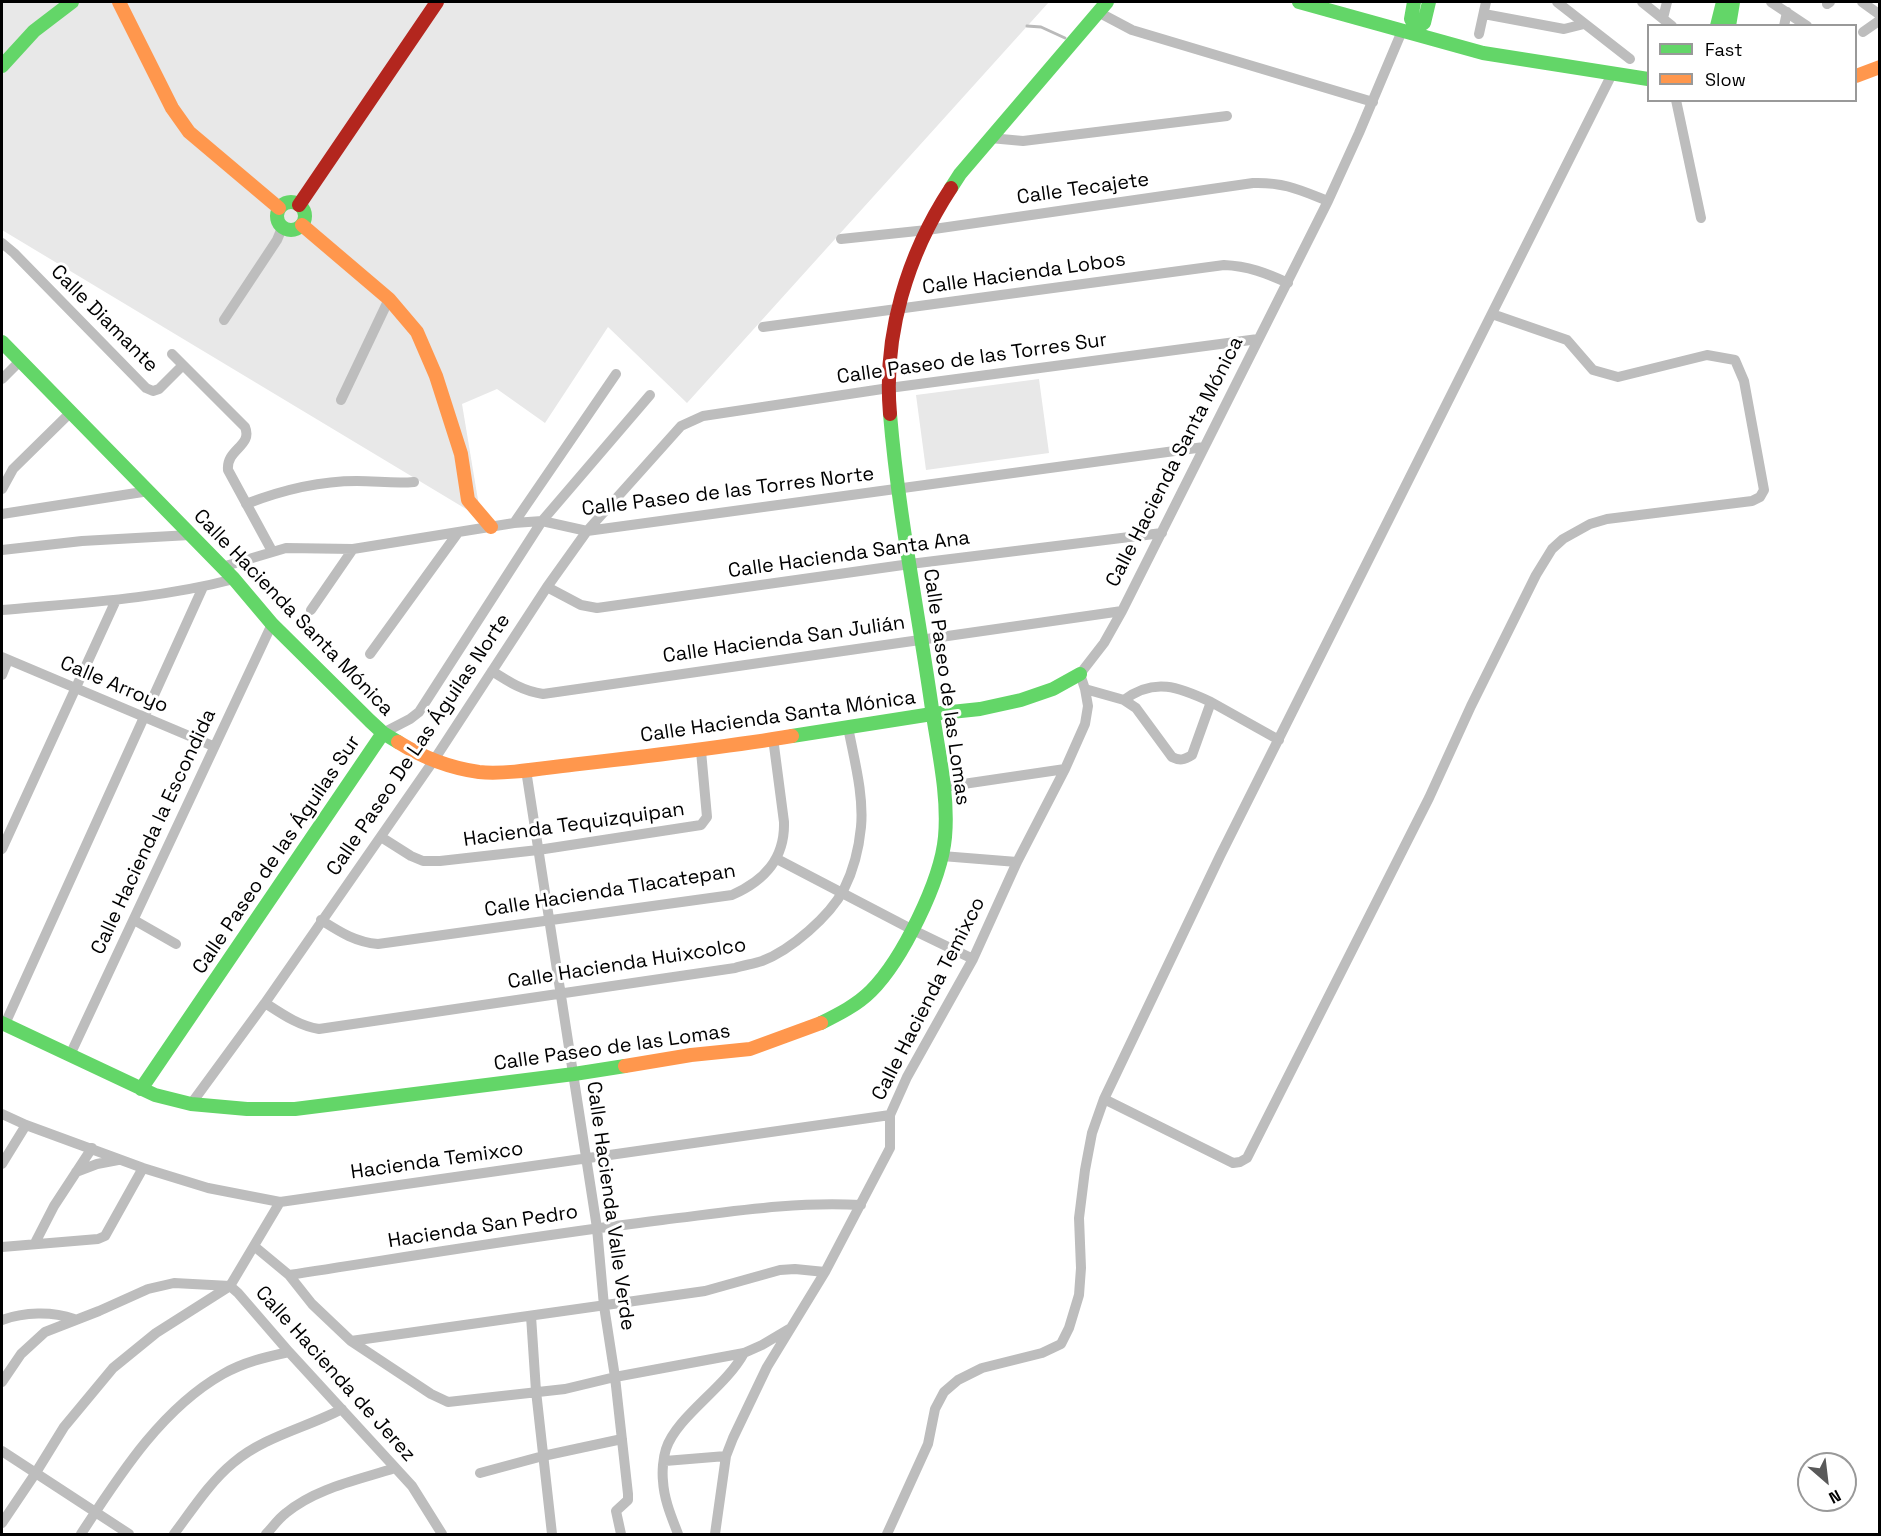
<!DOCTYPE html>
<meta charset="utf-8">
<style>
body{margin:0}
#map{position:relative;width:1881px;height:1536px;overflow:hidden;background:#fff;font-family:"Space Grotesk",sans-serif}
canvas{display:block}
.frame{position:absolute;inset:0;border:3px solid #000;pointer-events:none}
.legend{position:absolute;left:1647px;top:24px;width:210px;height:78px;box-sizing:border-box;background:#fff;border:2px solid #999;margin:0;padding:8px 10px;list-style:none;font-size:18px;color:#000}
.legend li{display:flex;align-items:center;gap:12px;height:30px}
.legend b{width:30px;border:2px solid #999}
.north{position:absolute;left:1797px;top:1452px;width:60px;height:60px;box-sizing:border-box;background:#fff;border:2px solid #999;border-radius:50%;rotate:152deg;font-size:16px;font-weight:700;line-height:24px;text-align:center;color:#000}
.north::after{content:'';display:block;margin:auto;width:21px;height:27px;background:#595959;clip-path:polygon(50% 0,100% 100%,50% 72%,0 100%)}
</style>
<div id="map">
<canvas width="1881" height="1536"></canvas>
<div class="frame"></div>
<ul class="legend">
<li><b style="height:8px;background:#63d668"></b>Fast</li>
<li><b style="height:8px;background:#ff974d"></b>Slow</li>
</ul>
<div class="north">N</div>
</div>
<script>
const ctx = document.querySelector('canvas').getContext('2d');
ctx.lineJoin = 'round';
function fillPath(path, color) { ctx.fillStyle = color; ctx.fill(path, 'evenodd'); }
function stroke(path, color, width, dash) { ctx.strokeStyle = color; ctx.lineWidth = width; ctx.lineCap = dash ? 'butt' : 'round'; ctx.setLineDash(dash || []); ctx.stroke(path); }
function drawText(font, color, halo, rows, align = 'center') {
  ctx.font = font + ' "Space Grotesk",sans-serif'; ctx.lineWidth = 6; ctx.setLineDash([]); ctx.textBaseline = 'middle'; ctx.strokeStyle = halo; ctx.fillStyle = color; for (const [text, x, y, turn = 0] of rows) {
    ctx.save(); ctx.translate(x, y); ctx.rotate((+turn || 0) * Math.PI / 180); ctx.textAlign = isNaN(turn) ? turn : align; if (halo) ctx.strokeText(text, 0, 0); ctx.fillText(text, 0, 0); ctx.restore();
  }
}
fillPath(new Path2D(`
 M2,2H1049L687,403L608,327L545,423L497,389L462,404L481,518L2,230Z
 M1039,379L1049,453L926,470L916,395Z`), '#e8e8e8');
stroke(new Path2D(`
 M1027,26L1041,27L1065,38`), '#bababa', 3);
stroke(new Path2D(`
 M1557,2L1630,59
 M1642,2L1672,26
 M1771,2L1807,26
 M1862,2L1880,15
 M1827,4L1830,2
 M1098,12L1132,30L1373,102
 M1484,14L1564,29L1584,24
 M1663,18L1667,2
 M1784,26L1787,12
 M1863,32L1880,20
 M1479,34L1486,2
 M1676,100L1701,218
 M990,138L1023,141L1227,116
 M841,239L927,230L1253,183C1284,182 1300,190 1328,201
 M2,243L14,253L146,388L153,391L159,389L183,365
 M224,320L277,240L282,228
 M763,327L1224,265C1248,266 1266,273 1288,283
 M172,354L245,427C253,446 226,449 228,470L272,551
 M2,379L20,361
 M341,400L389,299
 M2,489L13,469L71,412
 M246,504C282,490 319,481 357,481C377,481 395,484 414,482
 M2,514L149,491
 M514,523L616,374
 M2,550L82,541L190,535
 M222,567L286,548L353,549L514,523L542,521L587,531L1204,447
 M547,587L581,605L597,608L910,564L1162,533
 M2,610C79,603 158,599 234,579
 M311,610L353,549
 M370,654L457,534
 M2,657L213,746
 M492,671C509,682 523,691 543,694L1122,611
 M2,675L8,660
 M1085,689L1124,700L1136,708L1172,757C1180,761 1184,760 1192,755L1211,702L1279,740
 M1124,700C1154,677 1179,687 1211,702
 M383,733L410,719L419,712L542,521L650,395
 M526,770L597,1228L604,1306L615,1377L628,1494V1500L616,1511L621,1534
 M943,787L1065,769
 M381,837L411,856L423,861H440L538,850L701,825L707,817L701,751
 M2,849L116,600
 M942,856L1017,862
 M777,859L913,930L973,959
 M134,920L176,944
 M321,920C340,932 355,942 378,944L732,895C764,881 785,859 784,822L773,738
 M265,1003C282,1014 299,1026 319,1029L735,968C744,965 753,964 762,961C791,950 830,916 844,889C853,871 859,848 861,827C864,795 854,759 848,727
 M5,1024L203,587
 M70,1055L272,624
 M1104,1099L1233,1163L1240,1162L1247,1158L1429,798L1471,706L1536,575L1552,549L1563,539L1590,524L1607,519L1752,501L1760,497L1764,490L1744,381L1735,360L1707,355L1618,377L1593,370L1567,340L1492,314
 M191,1104L265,1003L434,760L547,587L587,531L681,426L703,416L889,388L1258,339
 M2,1114L26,1125L143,1168L208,1188L280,1202L890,1115
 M2,1164L26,1125
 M76,1172L97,1164L118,1160
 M35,1243L54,1206L92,1148
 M254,1246L289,1275L312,1304L351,1341L431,1394L448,1402L565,1389L615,1377L744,1353L762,1345L789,1329
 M2,1247L98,1239L105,1236L143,1168
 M289,1275C413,1256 538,1235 662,1220C729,1212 794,1201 861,1205
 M531,1316L536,1391L552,1534
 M2,1320C24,1312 52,1311 74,1319
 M351,1341L705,1291L780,1270L795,1269L825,1272
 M2,1382L21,1354L45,1332L99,1311L148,1289L174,1283L230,1286L238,1293L289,1352L412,1486L442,1534
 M2,1451L129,1534
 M665,1461L726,1456
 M480,1473L543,1456L622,1439
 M2,1523L35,1474L64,1427L113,1368L156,1333L230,1286L280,1202
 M81,1534C119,1476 161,1409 223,1374C244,1362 266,1357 289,1352
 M174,1534C192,1510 210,1482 233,1463C265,1436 306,1428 342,1409
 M266,1534C272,1528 278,1519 286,1513C316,1488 358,1480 395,1468
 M678,1534C672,1518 664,1500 663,1481C662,1472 663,1458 666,1449C676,1417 726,1387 744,1353
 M715,1534L726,1456L733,1438L767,1367L825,1272L890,1148V1115L907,1077L973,959L1017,862L1065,769L1085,724L1088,706L1085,689L1080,674L1104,643L1122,611L1328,201L1359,133L1402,31
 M887,1534L928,1444L935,1409L944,1392L958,1380L982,1368L1042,1353L1061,1344L1069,1328L1079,1295L1081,1268L1079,1218L1085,1170L1092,1133L1104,1099L1220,856L1612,74`), '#bdbdbd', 10);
stroke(new Path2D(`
 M1299,2L1483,53L1648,79
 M1414,2L1411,19L1416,27L1424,23L1429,2
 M1717,26L1723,2
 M1729,26L1733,2
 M2,66L34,31L72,2
 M951,188L960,174L1107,2
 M277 216a14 14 0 1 1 28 0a14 14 0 1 1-28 0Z
 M2,342L234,579L272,624L370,721L383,733L398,742
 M792,736L932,714L980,709L1021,700L1053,689L1080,674
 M2,1023L155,1095L191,1104L247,1109H295L574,1074L625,1066
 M821,1023C839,1014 857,1005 871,991C902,960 941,881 945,837C949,793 937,746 931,702C917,606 898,510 890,414
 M141,1089L383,733`), '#63d668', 14);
stroke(new Path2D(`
 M119,2L172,108L189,132L279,208
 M1856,76L1880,67
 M302,225L389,299L417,332L436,376L461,454L468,500L491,527
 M398,742C422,757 450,768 479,772C507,775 550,767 579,764C650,756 721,748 792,736
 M625,1066L691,1055L750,1049L821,1023`), '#ff974d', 14);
stroke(new Path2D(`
 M299,205L437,2
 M890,414C883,335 907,255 951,188`), '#b3261e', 14);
drawText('20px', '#000', '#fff', [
 ["Calle Tecajete",1083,189,-8],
 ["Calle Hacienda Lobos",1024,274,-8],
 ["Calle Diamante",104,319,45],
 ["Calle Paseo de las Torres Sur",972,359,-8],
 ["Calle Hacienda Santa Mónica",1175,462,-63],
 ["Calle Paseo de las Torres Norte",728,492,-7],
 ["Calle Hacienda Santa Ana",849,555,-8],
 ["Calle Hacienda Santa Mónica",293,613,46],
 ["Calle Hacienda San Julián",784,640,-8],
 ["Calle Arroyo",114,685,23],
 ["Calle Paseo de las Lomas",946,687,82],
 ["Calle Hacienda Santa Mónica",778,717,-8],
 ["Calle Paseo De Las Águilas Norte",419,745,-56],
 ["Hacienda Tequizquipan",574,825,-8],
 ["Calle Hacienda la Escondida",154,832,-65],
 ["Calle Paseo de las Águilas Sur",277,855,-56],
 ["Calle Hacienda Tlacatepan",610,891,-9],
 ["Calle Hacienda Huixcolco",627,964,-9],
 ["Calle Hacienda Temixco",929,999,-63],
 ["Calle Paseo de las Lomas",612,1048,-8],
 ["Hacienda Temixco",437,1161,-8],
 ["Calle Hacienda Valle Verde",610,1206,82],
 ["Hacienda San Pedro",483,1227,-9],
 ["Calle Hacienda de Jerez",335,1374,48]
]);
</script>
